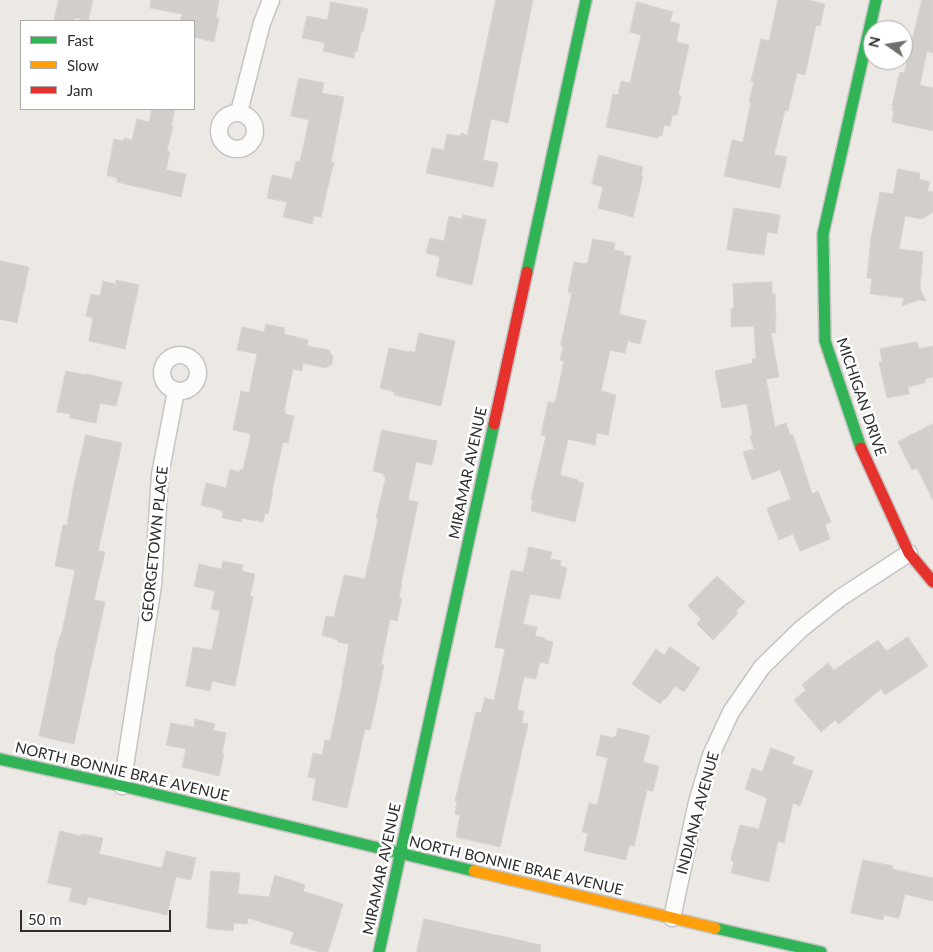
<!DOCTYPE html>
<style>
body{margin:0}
#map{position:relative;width:933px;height:952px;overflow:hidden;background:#ece8e4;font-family:Lato,sans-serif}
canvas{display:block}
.legend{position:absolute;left:20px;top:20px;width:175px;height:90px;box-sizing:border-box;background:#fff;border:1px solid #ababab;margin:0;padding:6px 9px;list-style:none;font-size:15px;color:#2e2e2e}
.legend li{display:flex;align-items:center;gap:10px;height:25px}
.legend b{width:25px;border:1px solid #ababab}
.north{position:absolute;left:863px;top:20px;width:50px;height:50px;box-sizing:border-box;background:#fff;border:1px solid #ababab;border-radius:50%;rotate:283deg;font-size:14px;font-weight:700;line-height:20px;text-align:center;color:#2e2e2e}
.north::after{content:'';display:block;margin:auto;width:18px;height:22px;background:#706f6e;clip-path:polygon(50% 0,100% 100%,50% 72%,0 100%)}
.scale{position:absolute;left:20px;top:910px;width:151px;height:22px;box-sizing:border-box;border:2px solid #2e2e2e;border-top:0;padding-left:6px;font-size:15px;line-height:18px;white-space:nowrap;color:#2e2e2e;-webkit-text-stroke:4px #fff;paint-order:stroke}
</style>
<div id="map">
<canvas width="933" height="952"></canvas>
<ul class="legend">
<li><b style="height:6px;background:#30b455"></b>Fast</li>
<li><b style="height:6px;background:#ff9f0a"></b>Slow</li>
<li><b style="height:6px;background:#e5322d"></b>Jam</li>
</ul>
<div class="north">N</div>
<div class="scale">50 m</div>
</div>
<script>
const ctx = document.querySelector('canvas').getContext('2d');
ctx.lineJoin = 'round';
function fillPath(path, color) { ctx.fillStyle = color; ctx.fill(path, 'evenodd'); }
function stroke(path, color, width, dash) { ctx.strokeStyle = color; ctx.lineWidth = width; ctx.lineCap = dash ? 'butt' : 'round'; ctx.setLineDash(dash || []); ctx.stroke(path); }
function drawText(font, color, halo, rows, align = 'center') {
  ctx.font = font + ' Lato,sans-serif'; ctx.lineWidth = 5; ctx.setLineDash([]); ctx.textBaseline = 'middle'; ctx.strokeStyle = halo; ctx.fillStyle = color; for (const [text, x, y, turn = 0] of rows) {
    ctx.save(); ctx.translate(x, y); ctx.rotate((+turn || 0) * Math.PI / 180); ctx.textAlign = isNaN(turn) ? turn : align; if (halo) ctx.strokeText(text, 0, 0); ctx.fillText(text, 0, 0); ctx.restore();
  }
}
const building = new Path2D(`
 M59,0H93L88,21L75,18L74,21H54Z
 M151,0H219L216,18H219L214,42L194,37V21H180L182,14L150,8Z
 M496,0H533L508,123L491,119L483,160L498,163L493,187L426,173L432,148L444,150L447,134L461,136V133L467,135Z
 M778,0H809L825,4L820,26L816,25L805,75L797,73L788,111L785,110L774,155L787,157L780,188L724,176L732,140L743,142L751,102H749L754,82L751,81L761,39L769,41Z
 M922,0H933V53L927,51L920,85L933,88V131L892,122L894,110H892L893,106H892L898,79L900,72L904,73Z
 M331,2L368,9L363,32H361L357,52L355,51L354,58L323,51L325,43L302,38L307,16L327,20Z
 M637,2L673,12L670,21L680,24L676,42L689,45L678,95L681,96L677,115H672L670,126L664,125L662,136L659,135L658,138L606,127L613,94L618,95L621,81L630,83L641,35L630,32Z
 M299,78L324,83L322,93L344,97L331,162H334L329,182L321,217L314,216L312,224L283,217L287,202L267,198L272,175L292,179L296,161L300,162L309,120L291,116Z
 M152,109H175L171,126H173L167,151L170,152L166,170L186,174L181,197L117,182V178L107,175L114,139L123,141L124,138L132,140L137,119L149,122Z
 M599,155L643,167L641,175L643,176L633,217L598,208L603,187L592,184Z
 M898,169L920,173L919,179L930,182L927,191L933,192V212L922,219L905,216L899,249L923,252L920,289L926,301L919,300L902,306L904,298L870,294L872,279L867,278L871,238L880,192L893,194Z
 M734,208L780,215L777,234L767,232L764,255L727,250Z
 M463,215L486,220L472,285L436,276L440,257L426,253L430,238L444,241L449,216L462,219Z
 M593,239L615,243L614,250L624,252V255L631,256L619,314L646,321L640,344L628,341L625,353L610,350L601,391L616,395L608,435L597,433L595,445L568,439L560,475L578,480V482L584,483L575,522L531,511L533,500L531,499L546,436L541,435L548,402L555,403L564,361L560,360L563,347L561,346V343L572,293L568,292L574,262L587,264Z
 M0,261L29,267L17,323L0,319Z
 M116,280L139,285L125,349L89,341L93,318L86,316L91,294L100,296L103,281L116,284Z
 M772,282V294H775L776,323H775L776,332L771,333L779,377L766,379L775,427L786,423L790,435H793L812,494L818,491L831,522L825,525L830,539L800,551L793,534L779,540L768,512L767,508L791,499L780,470L752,480L743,452L754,449L750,436L752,435L747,404L722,408L715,371L753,363L752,359H756L754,326L731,327V309L734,308L733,284Z
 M266,324L285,328L284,334L308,340L307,346L329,350L333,357L332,364L325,368L303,363L302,371L293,369L284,411H286L285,414L294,416L288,443L283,442L272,492H273L268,514L265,513L263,522L242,518L241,522L222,518L223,511L201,505L206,483L226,488L230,469L239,472L240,469L243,470L251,434L233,430L241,391L249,393L257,354L237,350L242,327L264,332Z
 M419,333L455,341L441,406L394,395L395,392L380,388L389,348L410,352V351L415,352Z
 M917,342L919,349L933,346V377L925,379V383L908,387L909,394L887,398L879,362L882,361L880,349Z
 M66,371L86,375V374L122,382L116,406L100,403L96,423L70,418V414L57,412Z
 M933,424V500L917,468L912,470L898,442Z
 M382,430L437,441L432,465L416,462L408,500L418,502L401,584H402L399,598L402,599L397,621L390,619L381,664L384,665L374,713L370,730L365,729L347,808L312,800L316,779L308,777L313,753L322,755L325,740L330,741L343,681H342L349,644L338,642V640L322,635L326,616L334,617L344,575L365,579L378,519L376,518L386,477H384V474L373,471Z
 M86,435L122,443L98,551L105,552L94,600L105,602L74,744L39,736L55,659H54L60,636H61L75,570L55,566L63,525H67L73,489Z
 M529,547L552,552L550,559L561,561L560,566L567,568L560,599L530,594L523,624L537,627L535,636L545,638V640L553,642L548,664L540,662L536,679L524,677L517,710L524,711L522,723L528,724L500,847L456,837L460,815L455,814L457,801H455L476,712L481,713L485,698L494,700L505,649L495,647L511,570L523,572Z
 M223,561L243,565L242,571L255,574L250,596L253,597L235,686L212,681L210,691L186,686L193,647L212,650L220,611L211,609L215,591L194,586L199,564L221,569Z
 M717,576L745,602L736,611L738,613L734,618L713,640L697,624L701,619L688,606Z
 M908,637L928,666L885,695L881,689L839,724L835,720L821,732L794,700L806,690L802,685L828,663L834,670L878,640L886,651Z
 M670,647L700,668L684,692L675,686L665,700L664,699L660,704L632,684L656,649L664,655Z
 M195,719L215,724L213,730L226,733L222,754H224L219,776L182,767L186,749L166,745L171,723L194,727Z
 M618,728L650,736L643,762L659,766L653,791L647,790L634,846L629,845L626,860L584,851L588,833L582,832L589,803L597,805L608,758L596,755L601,735L613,738L614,736L616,737Z
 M771,748L795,757L792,764L813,771L800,806L793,803L784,843L778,841L769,882L731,873L734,861H731L732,854L740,825L759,829L767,798L745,789L752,768L762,772Z
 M60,831L81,836L82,834L103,838L99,854L162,868L166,851L196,858L191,880L176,877L167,915L88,897L86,905L69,901L72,888L48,883Z
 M863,860L893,866L892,869L933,878V901L905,894L899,918L884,915L883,920L851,913Z
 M211,871L240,873L238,894L269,897L275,875L305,885L303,891L343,904L328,952H319L290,943L294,932L248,918L247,924L234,923L233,931L207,928Z
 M424,919L541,945L540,952H417Z`);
fillPath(building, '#d1cecb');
stroke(building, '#d7d4d0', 1);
const street = new Path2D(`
 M239,112L262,23L271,0
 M219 131a18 18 0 1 1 36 0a18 18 0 1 1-36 0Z
 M162 373a18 18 0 1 1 36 0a18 18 0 1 1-36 0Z
 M122,786L153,585L160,475L176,391
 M672,918L697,802L711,755L731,712L762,667L801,629L840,598L909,553`);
const fast = new Path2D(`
 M527,272L586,0
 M861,448L825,341L823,234L876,0
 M0,759L122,786L474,871
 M715,928L821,952
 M379,952L494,424`);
const slow = new Path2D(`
 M474,871L715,928`);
const jam = new Path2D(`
 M494,424L527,272
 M861,448L909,553L933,582`);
stroke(street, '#c5c4c5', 19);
stroke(fast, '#c5c4c5', 14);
stroke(slow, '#c5c4c5', 14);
stroke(jam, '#c5c4c5', 14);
stroke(street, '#fcfcfb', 16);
stroke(fast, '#30b455', 11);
stroke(slow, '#ff9f0a', 11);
stroke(jam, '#e5322d', 11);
drawText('15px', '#2e2e2e', '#fff', [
 ["MICHIGAN DRIVE",861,397,71],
 ["MIRAMAR AVENUE",468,473,-78],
 ["GEORGETOWN PLACE",155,544,-84],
 ["NORTH BONNIE BRAE AVENUE",122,772,13],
 ["INDIANA AVENUE",698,813,-75],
 ["NORTH BONNIE BRAE AVENUE",516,866,13],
 ["MIRAMAR AVENUE",382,869,-78]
]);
</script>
